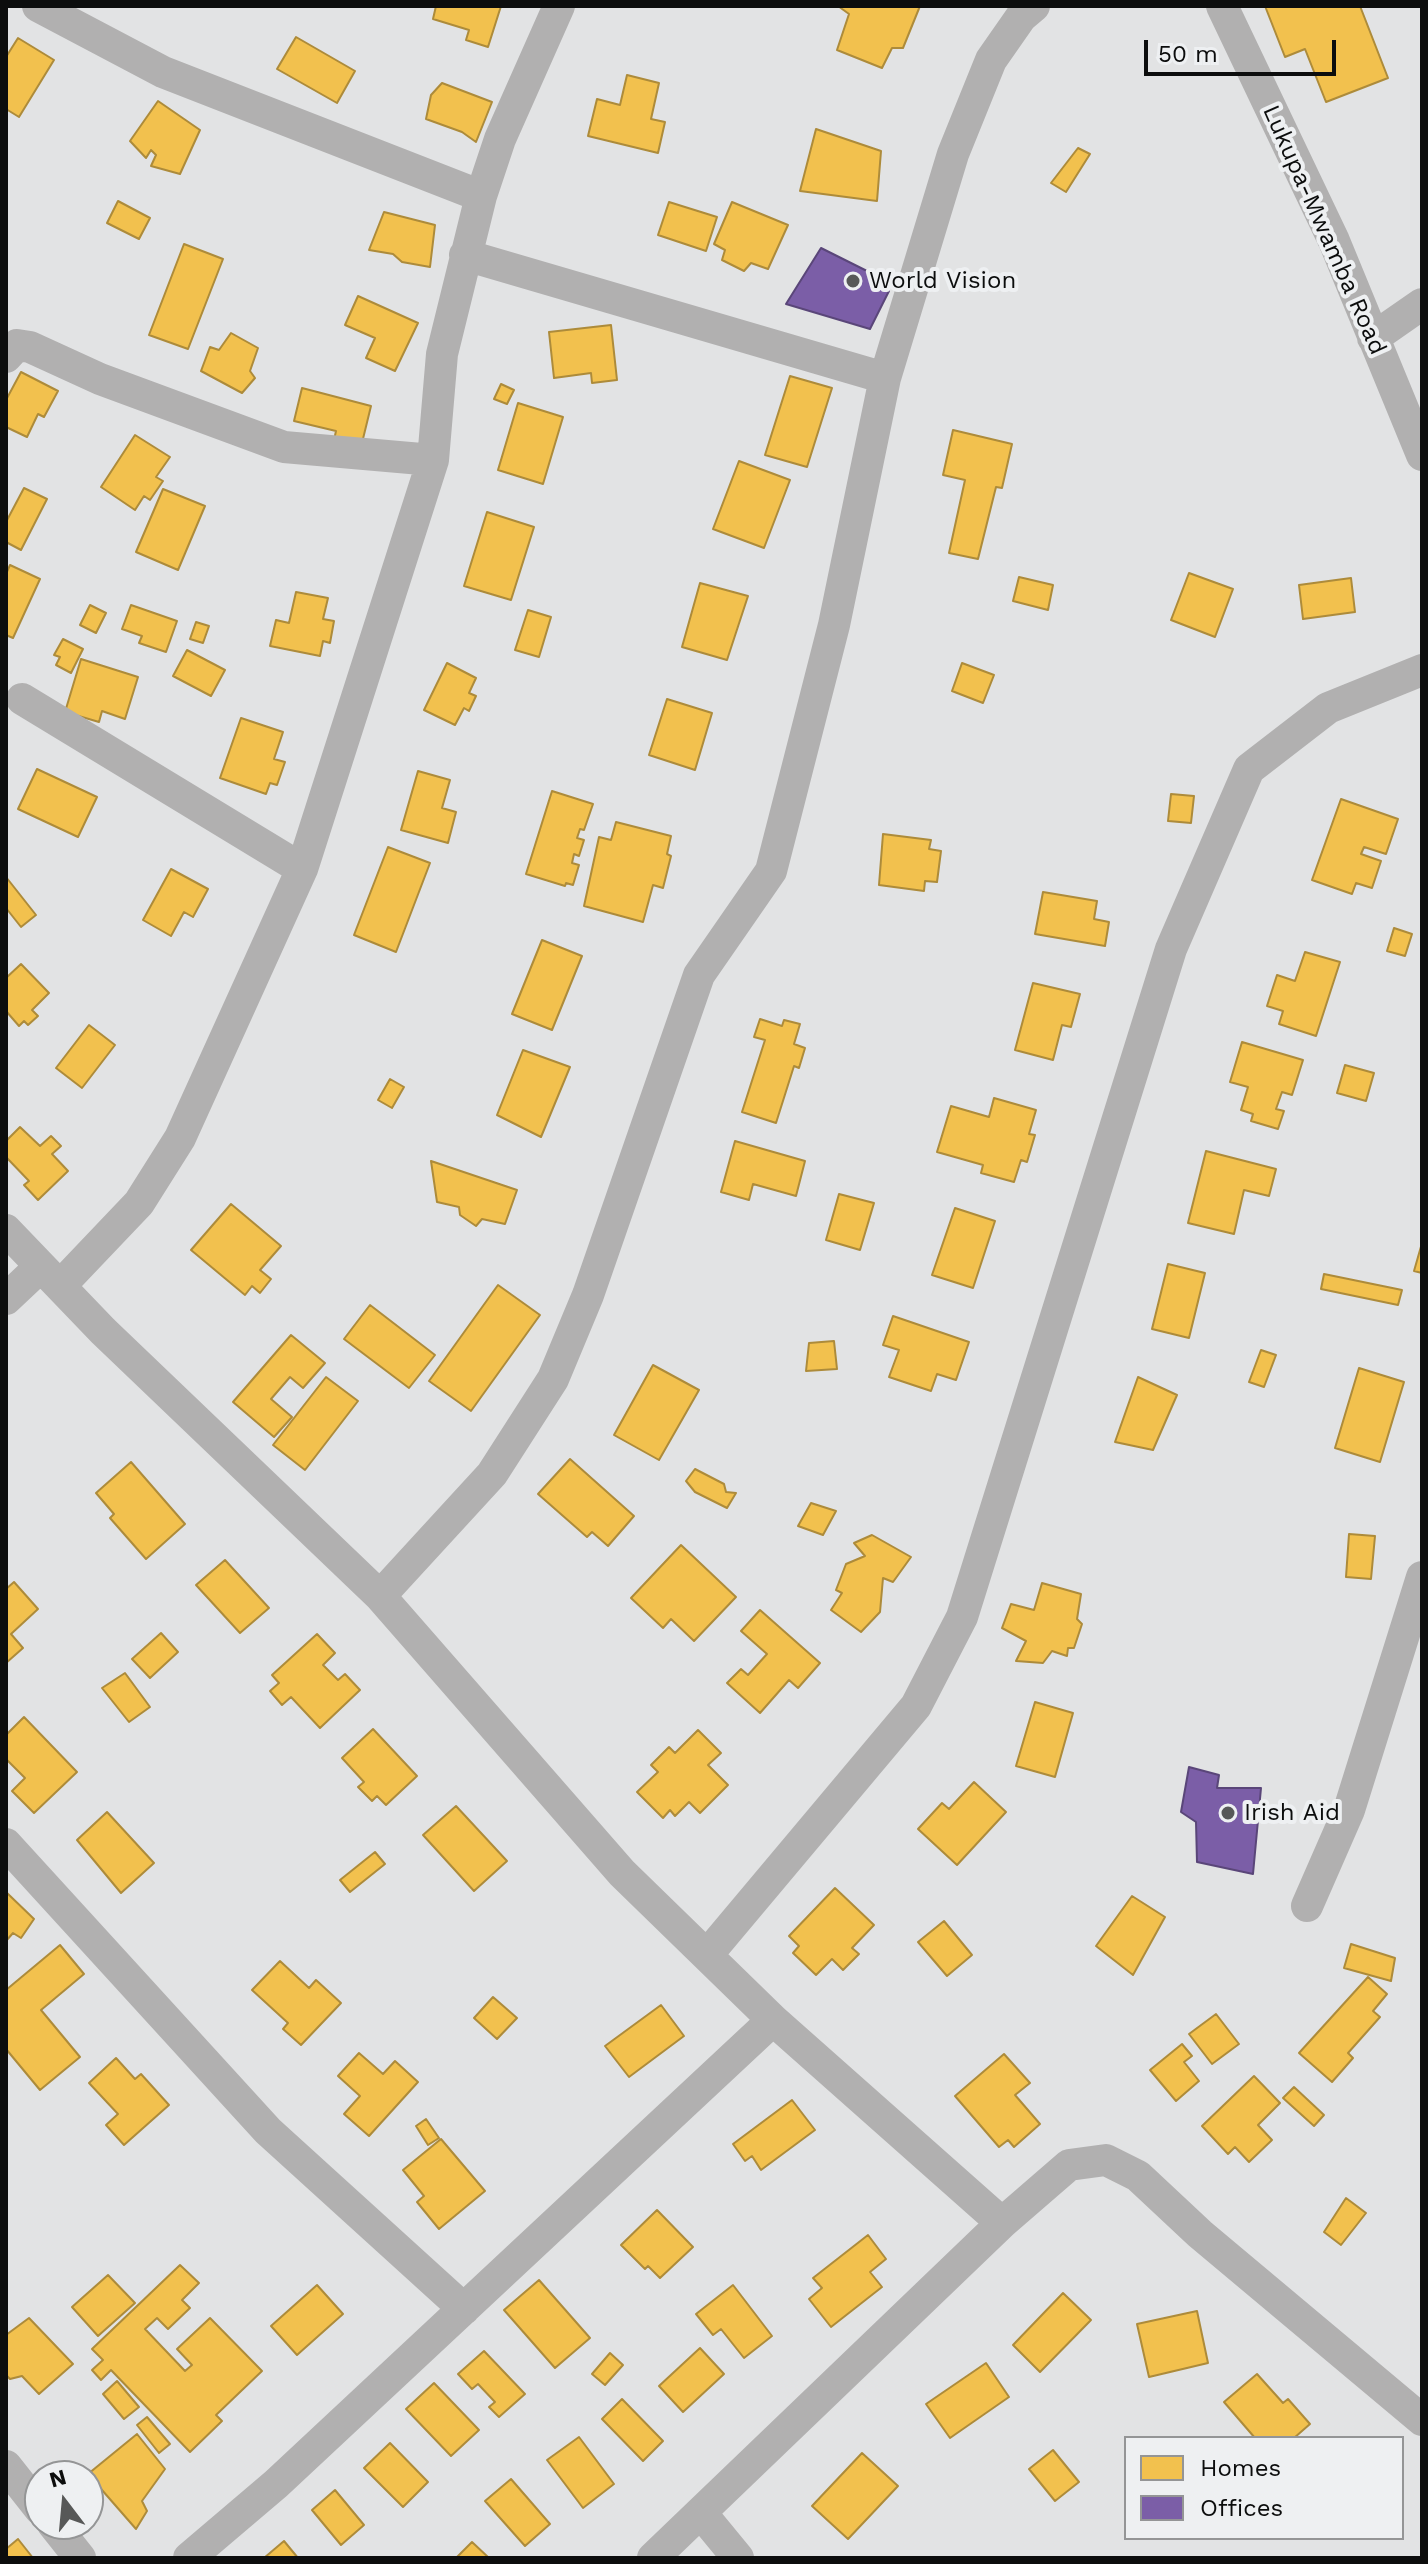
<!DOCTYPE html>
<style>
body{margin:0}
#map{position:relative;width:1428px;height:2564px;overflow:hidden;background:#e2e3e4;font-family:"Work Sans",sans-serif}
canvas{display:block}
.frame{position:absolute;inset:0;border:8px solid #0c0d0d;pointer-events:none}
.legend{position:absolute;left:1124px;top:2436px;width:280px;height:104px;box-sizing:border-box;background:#eef0f2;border:2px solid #949596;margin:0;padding:10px 14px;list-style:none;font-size:24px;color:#0c0d0d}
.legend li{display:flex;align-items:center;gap:16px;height:40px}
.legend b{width:40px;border:2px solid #949596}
.north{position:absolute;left:24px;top:2460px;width:80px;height:80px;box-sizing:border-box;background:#eef0f2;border:2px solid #949596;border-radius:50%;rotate:344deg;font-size:22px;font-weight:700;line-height:32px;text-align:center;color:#0c0d0d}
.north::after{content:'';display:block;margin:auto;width:28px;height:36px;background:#575858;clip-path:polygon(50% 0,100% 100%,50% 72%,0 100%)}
.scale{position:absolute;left:1144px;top:40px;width:192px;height:36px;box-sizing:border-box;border:4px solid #0c0d0d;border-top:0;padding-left:10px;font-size:24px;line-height:28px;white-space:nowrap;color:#0c0d0d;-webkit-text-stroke:6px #eef0f2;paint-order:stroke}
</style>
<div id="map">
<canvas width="1428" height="2564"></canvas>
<div class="frame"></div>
<ul class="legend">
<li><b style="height:22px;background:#f2c14e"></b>Homes</li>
<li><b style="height:22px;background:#7b5ea7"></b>Offices</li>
</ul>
<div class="north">N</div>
<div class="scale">50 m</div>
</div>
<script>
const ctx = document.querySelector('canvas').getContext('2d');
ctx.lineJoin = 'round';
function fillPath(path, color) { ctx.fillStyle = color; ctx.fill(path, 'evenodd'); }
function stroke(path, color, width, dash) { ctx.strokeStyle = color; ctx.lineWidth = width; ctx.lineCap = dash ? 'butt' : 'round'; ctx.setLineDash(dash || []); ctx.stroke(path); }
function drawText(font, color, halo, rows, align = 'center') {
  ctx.font = font + ' "Work Sans",sans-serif'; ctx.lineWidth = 8; ctx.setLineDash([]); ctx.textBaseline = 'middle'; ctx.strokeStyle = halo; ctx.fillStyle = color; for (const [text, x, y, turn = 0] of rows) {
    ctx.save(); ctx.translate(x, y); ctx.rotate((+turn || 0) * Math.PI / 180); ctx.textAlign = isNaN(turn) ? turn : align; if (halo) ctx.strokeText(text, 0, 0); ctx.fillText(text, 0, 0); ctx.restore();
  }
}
const homes = new Path2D(`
 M436,6H501L488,47L466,40L469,30L433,19Z
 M838,6H920L903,48H892L882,68L837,50L849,14Z
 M1265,6H1360L1388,78L1326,102L1305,49L1285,57Z
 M296,37L355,71L337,103L277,69Z
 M18,38L54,60L19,117L6,109V57Z
 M627,75L659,83L651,119L665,122L658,153L588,136L597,99L620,105Z
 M442,83L492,102L476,142L462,132L426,119L431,95Z
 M158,101L200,130L180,174L151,166L156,155L151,150L146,158L130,141Z
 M816,129L881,151L877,201L800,191Z
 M1078,148L1090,154L1066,192L1051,183Z
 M118,201L150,218L139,239L107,223Z
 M669,202L717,217L706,251L658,235Z
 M732,202L788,225L768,269L751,263L744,271L722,260L725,250L714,244Z
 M384,212L435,225L430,267L402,262L393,254L369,250Z
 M184,244L223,259L188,349L149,335Z
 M358,296L418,323L395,371L366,358L375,338L345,325Z
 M611,325L617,380L592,383L591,373L554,378L549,332Z
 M231,333L258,348L250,371L255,378L242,393L201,371L210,347L219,350Z
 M21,372L58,391L44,417L38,414L27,437L6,427V400Z
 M790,376L832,388L807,467L765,455Z
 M501,384L514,390L507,404L494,399Z
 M302,388L371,406L361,447L334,440L336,431L294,421Z
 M518,403L563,417L543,484L498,470Z
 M953,430L1012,444L1002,488L996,487L978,559L949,553L965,480L943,475Z
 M135,435L170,457L156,477L163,481L150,500L144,496L135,510L101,487Z
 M739,461L790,480L764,548L713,529Z
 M24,488L47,499L21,550L6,542V522Z
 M163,489L205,506L178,570L136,552Z
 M487,512L534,527L511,600L464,586Z
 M10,565L40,579L13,638L6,635V574Z
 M1189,573L1233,589L1215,637L1171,620Z
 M1019,577L1053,585L1048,610L1013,601Z
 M1351,578L1355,612L1303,619L1299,585Z
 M700,583L748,596L727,660L682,647Z
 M296,592L328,598L323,619L334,621L330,643L323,641L320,656L270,646L276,620L289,623Z
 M90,605L106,613L96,633L80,625Z
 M131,605L177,621L166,652L139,643L142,636L122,629Z
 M528,610L551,617L539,657L515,650Z
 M196,622L209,626L203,643L190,639Z
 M63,639L83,649L71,673L56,665L60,657L54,655Z
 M187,650L225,670L211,696L173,676Z
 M81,659L138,677L125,719L102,711L99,722L65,712Z
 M447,663L476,678L469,693L476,696L469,711L464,708L455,725L424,710Z
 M962,663L994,675L983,703L952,691Z
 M667,699L712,713L695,770L649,755Z
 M241,718L283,732L274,759L285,762L277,785L270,783L266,794L220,778Z
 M37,769L97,797L78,837L18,809Z
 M418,771L450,780L442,808L456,812L448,843L401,830Z
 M552,791L593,804L584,830L580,829L577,838L584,840L579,856L574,854L572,863L579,865L573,885L566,883L565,886L526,874Z
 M1171,794L1194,796L1191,823L1168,821Z
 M1341,799L1398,819L1386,854L1364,847L1361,854L1381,861L1372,888L1356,883L1352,894L1312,880Z
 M616,822L671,836L667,854L671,856L663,888L653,885L643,922L584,906L599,837L611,840Z
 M883,834L931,840L929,849L941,851L937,882L925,881L924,891L879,885Z
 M388,847L430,863L396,952L354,935Z
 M171,869L208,889L193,917L184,912L171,936L143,920Z
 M6,877L36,915L21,927L6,908Z
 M1043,892L1097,901L1094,919L1109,922L1105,946L1035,934Z
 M1394,928L1412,934L1405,956L1387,951Z
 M542,940L582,956L552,1030L512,1014Z
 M1305,952L1340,962L1316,1036L1279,1024L1283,1011L1267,1006L1277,975L1295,981Z
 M21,964L49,993L32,1010L38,1016L28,1025L24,1021L19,1026L6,1011V978Z
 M1033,983L1080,994L1071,1027L1062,1025L1053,1060L1015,1050Z
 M760,1019L782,1026L784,1020L800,1024L794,1044L805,1048L799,1068L794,1066L776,1123L742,1112L765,1040L754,1037Z
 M89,1025L115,1045L82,1088L56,1068Z
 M1242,1042L1303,1060L1292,1095L1282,1092L1276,1109L1284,1111L1278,1129L1251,1121L1253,1114L1241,1110L1248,1087L1230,1082Z
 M523,1050L570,1067L541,1137L497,1115Z
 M1345,1065L1374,1073L1366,1101L1337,1093Z
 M390,1079L404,1087L392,1108L378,1100Z
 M994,1098L1036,1110L1029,1134L1035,1135L1027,1162L1021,1160L1014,1182L981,1173L983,1165L937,1152L951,1106L989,1117Z
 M20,1127L40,1146L51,1136L61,1146L52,1154L68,1171L38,1200L24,1185L29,1181L6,1157V1141Z
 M735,1141L805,1161L796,1196L753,1184L749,1200L721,1192Z
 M1206,1151L1276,1169L1269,1196L1244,1190L1234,1234L1188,1223Z
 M431,1161L517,1190L505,1224L482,1219L476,1226L460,1215L459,1207L437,1202Z
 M839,1194L874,1203L860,1250L826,1240Z
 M231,1204L281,1246L260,1270L271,1279L260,1293L252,1286L245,1295L191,1250Z
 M955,1208L995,1221L973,1288L932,1275Z
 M1422,1243V1273L1414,1271Z
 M1168,1264L1205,1273L1189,1338L1152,1329Z
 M1324,1274L1402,1290L1398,1305L1321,1289Z
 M498,1285L540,1315L471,1411L429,1381Z
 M370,1305L435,1355L409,1388L344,1339Z
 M893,1316L969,1342L956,1380L937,1374L931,1391L889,1377L899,1350L883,1345Z
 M291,1335L325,1363L303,1388L290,1377L271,1399L292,1417L274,1437L233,1402Z
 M834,1341L837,1369L806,1371L809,1343Z
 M1261,1350L1276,1355L1264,1387L1249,1382Z
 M653,1365L699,1390L659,1460L614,1435Z
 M1359,1368L1404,1382L1380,1462L1335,1448Z
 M326,1377L358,1401L305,1470L273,1445Z
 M1138,1377L1177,1395L1153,1450L1115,1442Z
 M570,1459L634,1516L608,1546L592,1532L587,1537L538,1494Z
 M131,1462L185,1524L146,1559L110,1518L114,1514L96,1493Z
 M695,1469L724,1484L726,1492L736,1493L727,1508L695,1492L686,1481Z
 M811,1503L836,1511L823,1535L798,1526Z
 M1349,1534L1375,1536L1371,1579L1346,1577Z
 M872,1535L911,1557L893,1582L883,1578L880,1612L861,1632L831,1610L842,1593L836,1590L846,1564L865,1556L854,1543Z
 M681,1545L736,1597L694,1641L671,1619L663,1628L631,1598Z
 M225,1560L269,1608L240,1633L196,1585Z
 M14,1582L38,1609L11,1634L23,1648L6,1663V1589Z
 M1042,1583L1081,1594L1077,1619L1082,1624L1074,1648H1068L1067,1656L1052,1651L1043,1663L1016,1661L1026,1641L1002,1628L1011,1604L1034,1610Z
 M760,1610L820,1663L798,1688L789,1680L760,1713L727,1683L741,1669L748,1675L767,1654L741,1631Z
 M161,1633L178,1652L150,1678L132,1659Z
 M317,1634L335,1653L323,1665L338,1680L345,1674L360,1690L320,1728L291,1697L282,1705L270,1691L279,1683L272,1675Z
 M125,1673L150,1707L129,1722L102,1688Z
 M1035,1702L1073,1713L1055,1777L1016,1766Z
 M24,1717L77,1772L34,1813L12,1791L25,1778L6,1759V1735Z
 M373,1729L417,1776L386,1805L377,1796L372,1801L358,1787L364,1782L342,1758Z
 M698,1730L721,1753L708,1765L728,1785L700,1813L689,1802L675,1816L670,1810L663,1818L637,1792L658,1772L651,1765L669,1747L675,1753Z
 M974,1782L1006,1812L957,1865L918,1829L942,1803L949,1809Z
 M456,1806L507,1861L474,1891L423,1835Z
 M107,1812L154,1863L121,1893L77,1840Z
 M375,1852L385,1864L350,1892L340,1880Z
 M835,1888L874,1925L852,1948L859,1954L843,1970L832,1959L816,1975L793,1953L799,1946L789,1936Z
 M6,1892L34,1919L21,1938L13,1933L6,1941Z
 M1132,1896L1165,1917L1133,1975L1096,1946Z
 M944,1921L972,1955L947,1976L918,1942Z
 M1351,1944L1395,1958L1391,1981L1344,1968Z
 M60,1945L84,1974L41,2010L80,2057L40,2090L6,2049V1990Z
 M280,1961L309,1988L316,1980L341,2003L301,2045L283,2029L288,2023L252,1990Z
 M1368,1977L1387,1994L1373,2011L1380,2017L1348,2053L1353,2058L1332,2082L1299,2053Z
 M493,1997L517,2018L497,2039L474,2018Z
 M661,2005L684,2036L629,2077L605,2046Z
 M1216,2014L1239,2044L1212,2064L1189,2034Z
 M1182,2044L1192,2056L1184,2062L1199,2081L1176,2101L1150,2070Z
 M359,2053L383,2074L395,2061L418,2082L369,2136L344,2114L360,2096L338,2076Z
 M1004,2054L1030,2083L1015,2095L1040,2124L1014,2147L1008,2140L999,2147L955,2096Z
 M116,2058L135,2079L141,2074L169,2105L124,2145L106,2125L118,2114L89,2083Z
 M1254,2076L1280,2103L1258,2125L1272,2140L1249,2162L1235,2147L1228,2154L1202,2126Z
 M1294,2087L1324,2115L1314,2126L1283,2098Z
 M792,2100L815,2130L761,2170L752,2156L745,2161L733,2144Z
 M426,2119L439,2138L428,2145L416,2126Z
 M441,2139L485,2191L439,2229L417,2202L424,2196L403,2170Z
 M1346,2198L1366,2213L1341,2245L1324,2232Z
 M657,2210L693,2247L660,2278L648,2266L645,2269L621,2245Z
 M868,2235L886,2259L870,2272L882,2287L831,2327L809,2299L822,2288L813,2278Z
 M180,2265L199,2283L182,2300L190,2308L168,2329L157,2318L145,2329L185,2371L192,2365L177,2349L210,2318L262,2371L216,2415L222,2421L190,2452L111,2370L101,2380L92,2370L103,2360L92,2349Z
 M108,2275L135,2303L98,2336L72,2307Z
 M539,2280L590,2338L555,2368L504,2310Z
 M317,2285L343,2314L297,2355L271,2326Z
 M733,2285L772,2336L744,2358L721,2329L713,2335L696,2314Z
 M1063,2293L1091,2320L1040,2372L1013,2345Z
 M1197,2311L1208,2363L1149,2377L1137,2324Z
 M29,2318L73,2364L39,2394L22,2376L10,2379L6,2375V2335Z
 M700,2348L724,2374L683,2412L659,2386Z
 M484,2351L525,2394L499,2417L489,2407L495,2402L478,2384L472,2389L458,2374Z
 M610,2353L623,2365L605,2385L592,2374Z
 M986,2363L1009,2397L950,2438L926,2404Z
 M1257,2374L1283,2403L1288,2399L1310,2424L1294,2438H1255L1224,2402Z
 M117,2381L139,2407L124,2419L103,2394Z
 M434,2383L479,2430L451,2456L406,2409Z
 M622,2399L663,2441L643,2461L602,2419Z
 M147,2417L170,2444L159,2453L137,2425Z
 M137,2434L165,2469L142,2501L147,2511L136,2529L88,2474Z
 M579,2437L614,2484L583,2508L547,2460Z
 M390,2443L428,2482L403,2507L364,2468Z
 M1053,2450L1079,2482L1055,2501L1029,2469Z
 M862,2453L898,2486L848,2539L812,2506Z
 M511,2479L550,2524L525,2546L485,2501Z
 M335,2490L364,2525L341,2545L312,2510Z
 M18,2539L33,2558H6V2549Z
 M284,2541L298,2558H264Z
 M472,2542L489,2558H456Z`);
fillPath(homes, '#f2c14e');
stroke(homes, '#ad8b3a', 2);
const offices = new Path2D(`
 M821,248L875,275L878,285L889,291L870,329L786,304Z
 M1189,1767L1219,1775L1217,1788H1261L1253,1874L1197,1862L1196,1822L1181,1812Z`);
fillPath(offices, '#7b5ea7');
stroke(offices, '#5a4679', 2);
stroke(new Path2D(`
 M38,6L163,72L481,196
 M1222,6L1334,241L1422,455
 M465,255L885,378
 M1373,338L1422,304
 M6,357L17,345L30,347L100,379L284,447L433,460
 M22,699L302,869
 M6,1230L103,1331L380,1596L622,1873L773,2020L1002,2223L1069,2165L1106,2160L1138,2176L1200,2234L1422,2420
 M60,1286L139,1203L180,1138L302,869L433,460L442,354L481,196L500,139L559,6
 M6,1299L40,1267
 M380,1596L492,1474L553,1379L588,1295L699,975L771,871L834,625L885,378L953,154L991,60L1021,17L1034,6
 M6,1844L268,2131L464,2309
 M1307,1906L1349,1810L1422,1577
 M707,1955L916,1706L962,1617L1171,949L1249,769L1328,708L1422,670
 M6,2466L40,2509
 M701,2513L738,2558
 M53,2524L80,2558
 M189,2558L276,2484L773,2020
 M653,2558L1002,2223`), '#b1b0b0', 32);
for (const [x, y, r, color] of [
 [853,281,8,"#575858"],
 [1228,1813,8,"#575858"]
]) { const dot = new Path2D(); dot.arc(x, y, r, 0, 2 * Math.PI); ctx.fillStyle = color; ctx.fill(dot); stroke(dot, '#eef0f2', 3); }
drawText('24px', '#0c0d0d', '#eef0f2', [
 ["Lukupa-Mwamba Road",1324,230,66]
]);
drawText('24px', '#0c0d0d', '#eef0f2', [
 ["World Vision",869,281],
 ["Irish Aid",1244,1813]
], 'left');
</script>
